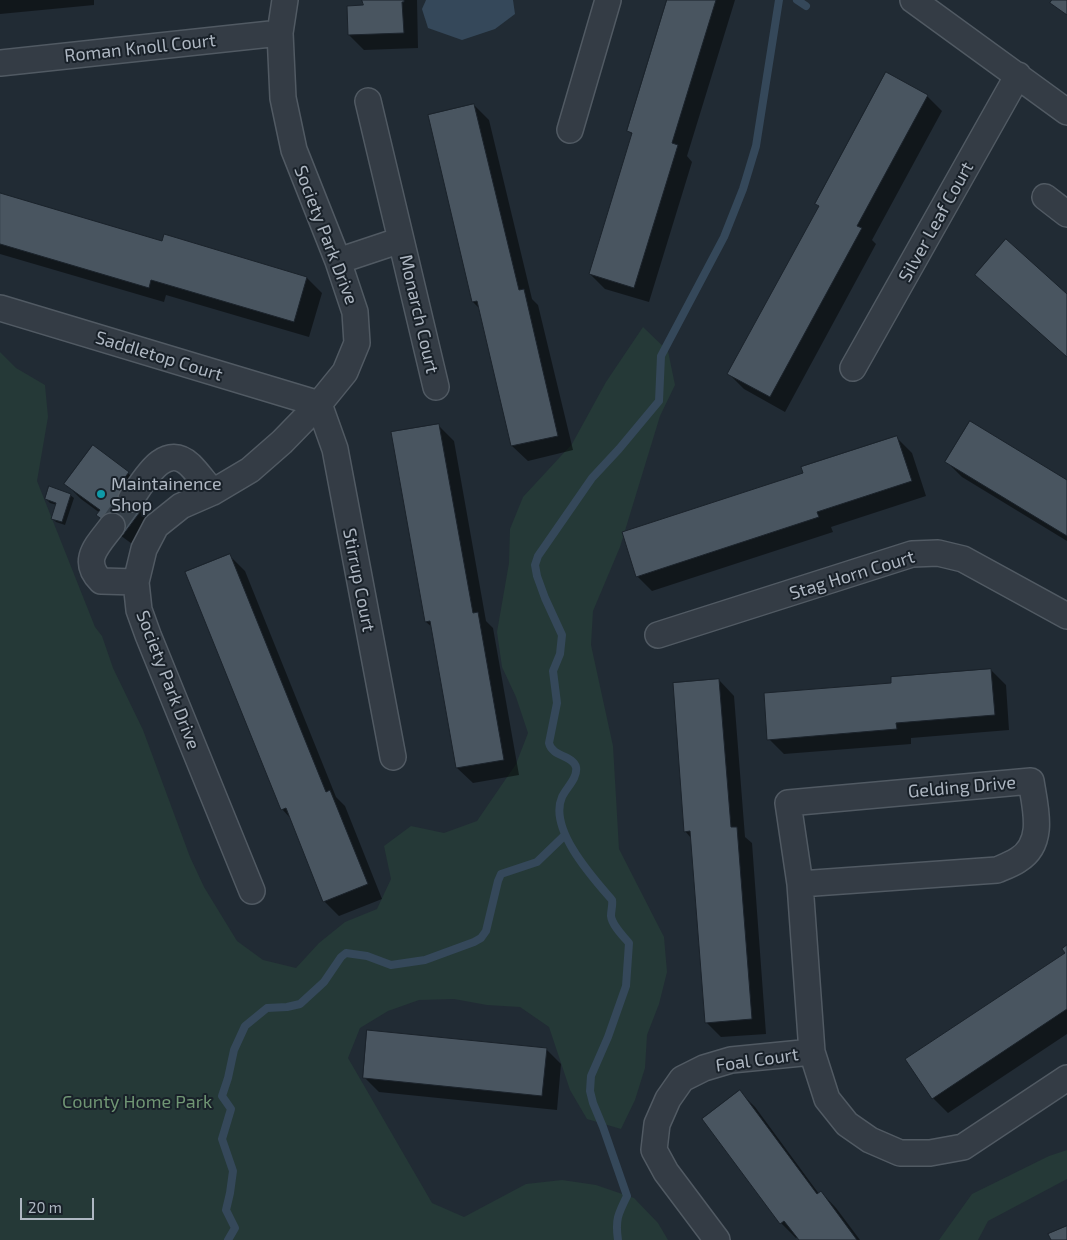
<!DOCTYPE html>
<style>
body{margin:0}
#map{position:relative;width:1067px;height:1240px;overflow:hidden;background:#212b34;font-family:"Exo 2",sans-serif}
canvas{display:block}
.scale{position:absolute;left:20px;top:1198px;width:74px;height:22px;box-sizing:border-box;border:2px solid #aeb7c2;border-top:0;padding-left:6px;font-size:15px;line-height:18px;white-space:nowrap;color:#aeb7c2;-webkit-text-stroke:4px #192129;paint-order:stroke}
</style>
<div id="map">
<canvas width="1067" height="1240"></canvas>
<div class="scale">20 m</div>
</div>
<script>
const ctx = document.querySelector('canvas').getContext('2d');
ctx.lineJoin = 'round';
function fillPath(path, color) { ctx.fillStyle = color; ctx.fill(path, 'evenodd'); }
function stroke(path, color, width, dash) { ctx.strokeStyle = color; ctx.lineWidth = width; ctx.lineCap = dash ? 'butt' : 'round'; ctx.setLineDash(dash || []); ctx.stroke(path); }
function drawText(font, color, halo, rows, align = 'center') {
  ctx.font = font + ' "Exo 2",sans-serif'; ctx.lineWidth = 4; ctx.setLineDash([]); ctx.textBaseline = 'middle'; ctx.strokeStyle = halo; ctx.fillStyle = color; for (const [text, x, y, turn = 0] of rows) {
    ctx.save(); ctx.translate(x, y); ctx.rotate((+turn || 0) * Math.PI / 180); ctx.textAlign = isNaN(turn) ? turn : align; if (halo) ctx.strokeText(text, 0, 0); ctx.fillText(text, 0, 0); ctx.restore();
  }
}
fillPath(new Path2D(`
 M643,327L668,351L675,385L660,416L620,547L593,611L591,645L613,746L619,849L664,937L667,972L659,1004L647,1035L645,1068L635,1100L621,1129L587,1119L570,1090L549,1027L520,1007L487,1005L454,999L419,1000L388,1011L360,1028L348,1058L432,1203L464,1217L526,1184L562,1180L596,1185L634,1198L658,1223L668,1240H0V352L16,368L45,385L48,417L37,481L95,627L102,636L113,668L143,730L190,857L204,887L237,941L263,960L296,968L319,943L345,922L377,909L391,879L384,846L411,826L444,833L477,821L516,764L528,733L516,697L502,667L497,632L509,563L510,529L523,497L572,444L606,382Z
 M1067,1150V1179L988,1221L978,1240H939L972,1194L1049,1156Z`), '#253937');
fillPath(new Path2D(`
 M426,0H513L515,14L495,29L462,40L428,28L422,9Z`), '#35485a');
fillPath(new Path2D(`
 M0,0H94V5L0,14Z
 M364,0H417L418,48L364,50L349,35L364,6Z
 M668,0H735L687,156L692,162L649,302L605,289L590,274L633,135L628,131Z
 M887,74L927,96L942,111L872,240L876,244L785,412L744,389L729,374L820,207L816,203Z
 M474,105L489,120L532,299L538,305L573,450L528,461L512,446L480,309L473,302L429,116Z
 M0,194L162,242L307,278L322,293L309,337L166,295L164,302L0,254Z
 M977,275L1067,295V357L992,290Z
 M439,426L454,441L486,621L493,628L519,775L473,783L457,768L433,628L426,622Z
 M897,438L912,453L926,496L831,527L833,532L652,591L637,576L805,474Z
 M93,447L128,473L143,488L133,502L158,524L139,549L113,530L100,513L81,499L66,484Z
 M947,462L1067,482V541L962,477Z
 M70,495L74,498L65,525L56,522L52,518L57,505L50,503L46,499Z
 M230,556L245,571L336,797L345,806L382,899L339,916L324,901L292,820L282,809Z
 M991,670L1006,685L1009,730L911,738V744L784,754L769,739L893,684Z
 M719,680L734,696L745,837L752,843L766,1034L721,1037L706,1022L691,838L685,831Z
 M1067,947V1034L948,1113L933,1098L1066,953Z
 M546,1049L561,1064L557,1110L379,1092L364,1077Z
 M740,1092L755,1107L819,1194L821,1192L836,1208L860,1240H800L798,1237L796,1238L781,1223Z`), '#0007');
stroke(new Path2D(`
 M797,0L806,6
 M228,1240L235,1228L226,1210L230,1193L233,1171L222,1139L231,1109L222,1096L228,1078L234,1050L245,1026L267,1008L287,1007L300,1004L324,982L341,957L346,953L367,956L391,965L425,960L474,942L481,938L486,931L498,881L501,874L537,862L564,836
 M618,1240C615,1220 618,1214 627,1196L603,1127L593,1103L590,1091L591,1076L608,1037L626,986L629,943C623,936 612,925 611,916C611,910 613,905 612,900C593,878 548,829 562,797C566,788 578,778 576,767C573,755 552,757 549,743L557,703L553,671L560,654L562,635L545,598L537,576L535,565L538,556L592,478L619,449L659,401L661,356L724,237L743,189L756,146L779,0`), '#35485a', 8);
const building = new Path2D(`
 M362,0H404V2H402L404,33L348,35L347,6L363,5Z
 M667,0H716L672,143L678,145L634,288L589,274L632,133L627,131Z
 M1052,0H1067V15L1050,3Z
 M886,72L928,95L857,226L862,228L770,397L727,374L819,206L815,204Z
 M474,104L519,290L524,289L558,436L511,446L477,301L472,302L428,115Z
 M0,193L162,241L164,234L307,277L294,322L151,280L149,288L0,244Z
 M1006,239L1067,294V357L975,275Z
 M970,421L1067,480V536L945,462Z
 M439,424L473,613L478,612L504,760L456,768L430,621L425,622L391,432Z
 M897,436L912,481L817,512L819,517L636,577L622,532L803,473L801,467Z
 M93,445L129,472L117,488L143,508L123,535L96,515L100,510L64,484Z
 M49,486L71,494L62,522L51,519L56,503L45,499Z
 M230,554L326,792L330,790L368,884L323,902L286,808L281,810L185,572Z
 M991,669L995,715L896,723L897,729L767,740L764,693L891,683V677Z
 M719,679L731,827H737L752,1019L705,1023L690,831L684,832L673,683Z
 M1067,945V1009L932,1099L905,1059L1065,953L1062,949Z
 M367,1030L547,1048L542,1096L363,1078Z
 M740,1090L817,1194L821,1191L857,1240H799L784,1221L780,1224L702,1119Z
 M1067,1226V1240H1051L1048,1234Z`);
fillPath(building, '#495560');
stroke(building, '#1b232b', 1);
stroke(new Path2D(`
 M112,526L131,499`), '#364049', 25, [25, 12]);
const minor = new Path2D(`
 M913,0L1067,112
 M0,63L280,33
 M368,101L436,387
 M570,130L608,0
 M1045,197L1067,214
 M338,261L401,240
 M0,308L319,404L335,449L393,757
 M853,368L1018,75
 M131,499C144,481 164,441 190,465C198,473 205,483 213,492
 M112,526C98,545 80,560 101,581L136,582
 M658,635L912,554L938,553L963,559L1067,616
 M800,884L997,870C1004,867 1012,864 1018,860C1046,843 1035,807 1031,781L788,803L800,884L812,1052L827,1099L847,1124L870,1140L900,1153H930L963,1147L1067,1078
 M252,891L148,635L139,610L136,582L144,549L156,526L181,506L213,492L250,470L282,442L319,404L345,372L357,343L355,312L338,261L294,150L283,98L280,33L285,0
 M717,1240L666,1172L654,1150L657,1124L668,1099L682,1079L704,1068L731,1060L812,1052`);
stroke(minor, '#515a63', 28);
stroke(minor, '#343c45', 25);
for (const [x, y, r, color] of [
 [101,494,5,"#0f9aa8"]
]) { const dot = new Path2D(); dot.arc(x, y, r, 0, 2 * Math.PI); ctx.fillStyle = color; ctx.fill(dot); stroke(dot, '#192129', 2); }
drawText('18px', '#aeb7c2', '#192129', [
 ["Roman Knoll Court",140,48,-6],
 ["Silver Leaf Court",936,222,-61],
 ["Society Park Drive",326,235,69],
 ["Monarch Court",419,314,77],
 ["Saddletop Court",159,356,17],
 ["Stag Horn Court",852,575,-17],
 ["Stirrup Court",359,580,79],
 ["Society Park Drive",168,680,69],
 ["Gelding Drive",962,787,-5],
 ["Foal Court",757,1060,-8]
]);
drawText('18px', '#aeb7c2', '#192129', [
 ["Maintainence",111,484],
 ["Shop",111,505]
], 'left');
drawText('18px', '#709674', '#192129', [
 ["County Home Park",137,1102]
]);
</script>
